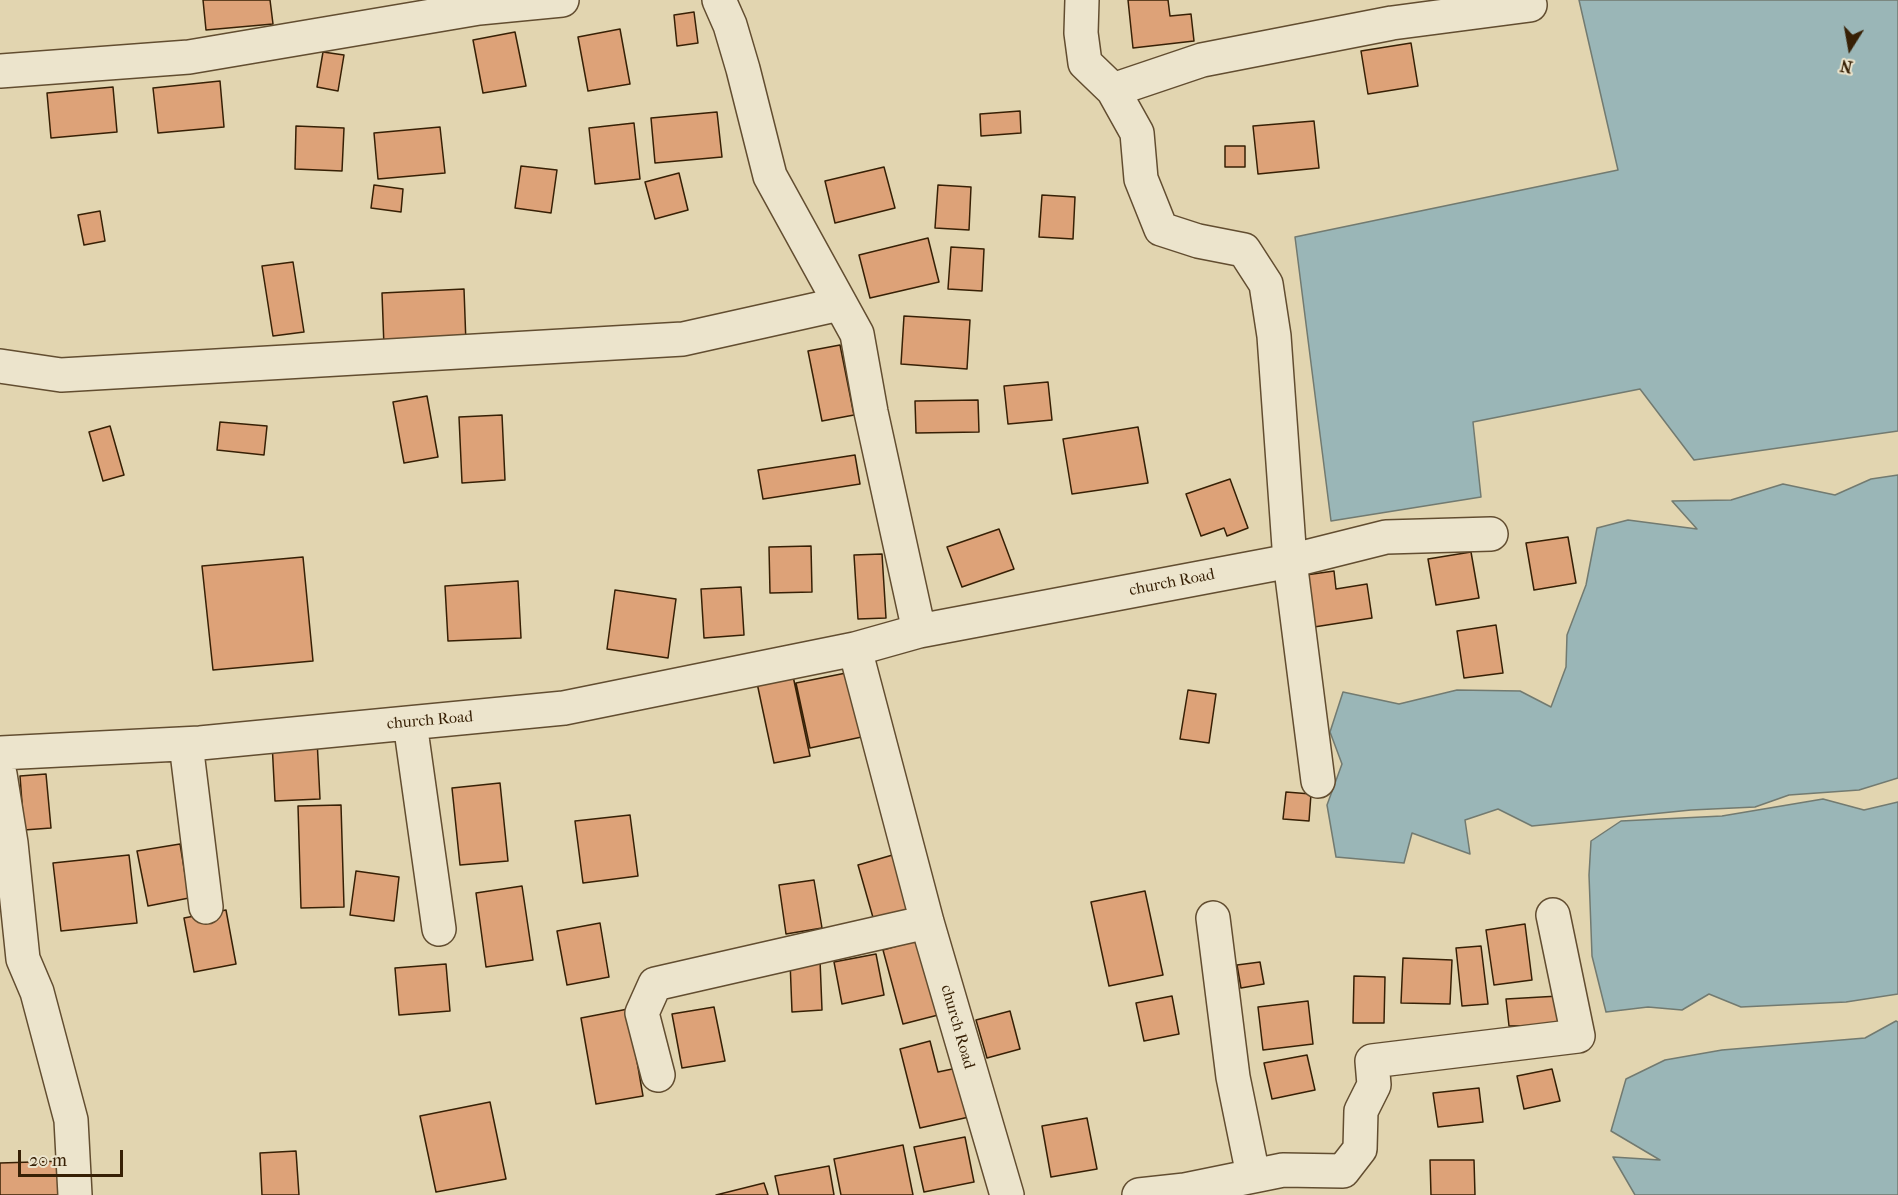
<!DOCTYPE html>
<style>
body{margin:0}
#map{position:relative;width:1898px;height:1195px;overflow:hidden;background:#e2d5b0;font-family:"IM FELL French Canon",serif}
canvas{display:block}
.north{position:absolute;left:1820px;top:18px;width:60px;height:60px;-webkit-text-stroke:4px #ece4cc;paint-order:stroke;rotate:191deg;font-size:16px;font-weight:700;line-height:24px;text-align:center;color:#372005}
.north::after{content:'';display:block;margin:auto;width:21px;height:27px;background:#372005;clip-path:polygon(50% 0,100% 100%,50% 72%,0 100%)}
.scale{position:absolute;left:18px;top:1150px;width:105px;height:27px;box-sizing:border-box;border:3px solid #372005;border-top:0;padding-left:8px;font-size:18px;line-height:21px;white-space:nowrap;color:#372005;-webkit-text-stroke:4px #ece4cc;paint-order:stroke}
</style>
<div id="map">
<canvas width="1898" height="1195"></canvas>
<div class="north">N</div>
<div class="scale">20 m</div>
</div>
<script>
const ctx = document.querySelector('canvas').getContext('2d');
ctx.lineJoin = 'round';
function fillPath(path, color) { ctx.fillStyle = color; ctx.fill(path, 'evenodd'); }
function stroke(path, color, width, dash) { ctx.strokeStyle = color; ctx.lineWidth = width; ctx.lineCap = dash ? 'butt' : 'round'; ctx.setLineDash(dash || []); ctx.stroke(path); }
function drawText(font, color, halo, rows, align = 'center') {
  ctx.font = font + ' "IM FELL French Canon",serif'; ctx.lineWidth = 4.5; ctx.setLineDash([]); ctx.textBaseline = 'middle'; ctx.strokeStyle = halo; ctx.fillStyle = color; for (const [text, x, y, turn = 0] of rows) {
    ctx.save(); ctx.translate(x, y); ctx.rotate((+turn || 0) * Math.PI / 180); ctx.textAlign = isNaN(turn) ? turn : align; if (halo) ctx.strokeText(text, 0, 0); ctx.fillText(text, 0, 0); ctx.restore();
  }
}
const water = new Path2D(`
 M1579,0H1898V431L1694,460L1640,389L1473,422L1481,497L1331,521L1295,237L1618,170Z
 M1898,475V778L1859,790L1789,795L1755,807L1691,810L1532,826L1498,809L1465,820L1470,854L1412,833L1404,863L1336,857L1327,805L1342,764L1330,732L1343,692L1399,704L1457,690L1520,691L1551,707L1566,667L1567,635L1586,585L1597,528L1628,520L1697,529L1672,501L1731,500L1783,484L1835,495L1871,479Z
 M1823,799L1864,810L1898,802V994L1846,1002L1741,1007L1709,994L1682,1010L1648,1007L1606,1012L1592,956L1589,875L1591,841L1621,821L1722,816Z
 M1896,1021L1898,1022V1195H1635L1613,1157L1660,1160L1611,1131L1626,1079L1665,1060L1722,1050L1865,1038Z`);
fillPath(water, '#9ab6b7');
stroke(water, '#727a70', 1.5);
const building = new Path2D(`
 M203,0H270L273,24L206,30Z
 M1128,0H1168L1170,16L1191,14L1194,41L1133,48Z
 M694,12L698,43L677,46L674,15Z
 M620,29L630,84L588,91L578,37Z
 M515,32L526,86L483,93L473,40Z
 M1411,43L1418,86L1368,94L1361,51Z
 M323,52L344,55L338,91L317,87Z
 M220,81L224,127L158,133L153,88Z
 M113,87L117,132L51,138L47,93Z
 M1020,111L1021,133L981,136L980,114Z
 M717,112L722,157L655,163L651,118Z
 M1314,121L1319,168L1258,174L1253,126Z
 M634,123L640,179L595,184L589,128Z
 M296,126L344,128L342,171L295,169Z
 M440,127L445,173L378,179L374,133Z
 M1225,146H1245V167H1225Z
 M521,166L557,170L551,213L515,208Z
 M884,167L895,208L835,223L825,181Z
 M679,173L688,210L655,219L645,182Z
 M374,185L403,189L401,212L371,208Z
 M938,185L971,187L969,230L935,228Z
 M1042,195L1075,197L1073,239L1039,237Z
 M100,211L105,241L84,245L78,215Z
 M928,238L939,282L870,298L859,255Z
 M951,247L984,249L982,291L948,289Z
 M293,262L304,332L273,336L262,266Z
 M464,289L466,344L384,347L382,293Z
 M904,316L970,320L967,369L901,364Z
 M840,345L854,415L822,421L808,351Z
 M1048,382L1052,420L1008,424L1004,386Z
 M427,396L438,457L404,463L393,402Z
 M978,400L979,432L916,433L915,401Z
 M502,415L505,480L462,483L459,417Z
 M220,422L267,426L264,455L217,450Z
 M110,426L124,475L103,481L89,432Z
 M1138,427L1148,483L1072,494L1063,439Z
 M855,455L860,484L763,499L758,470Z
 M1230,479L1248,528L1227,536L1224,528L1201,536L1186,494Z
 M999,529L1014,569L962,587L947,547Z
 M1568,537L1576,583L1534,590L1526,543Z
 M811,546L812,592L770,593L769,547Z
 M1471,552L1479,598L1436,605L1428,559Z
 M882,554L886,618L858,619L854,555Z
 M303,557L313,661L213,670L202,566Z
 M1334,571L1336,589L1367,584L1372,618L1314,627L1306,575Z
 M518,581L521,638L448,641L445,586Z
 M741,587L744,635L704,638L701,589Z
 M615,590L676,599L668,658L607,649Z
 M1496,625L1503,673L1464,678L1457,631Z
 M856,671L871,735L810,748L796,683Z
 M793,676L810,756L774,763L757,683Z
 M1188,690L1216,694L1209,743L1180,739Z
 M317,739L320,799L275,801L272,742Z
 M46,774L51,828L24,830L20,776Z
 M500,783L508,861L460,865L452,788Z
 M1286,792L1311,794L1309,821L1283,819Z
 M341,805L344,907L301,908L298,806Z
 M630,815L638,876L583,883L575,821Z
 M180,844L189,898L148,906L137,851Z
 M896,854L912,911L874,921L858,865Z
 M129,855L137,923L61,931L53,863Z
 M356,871L399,877L394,921L350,915Z
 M814,880L822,928L786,934L779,885Z
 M522,886L533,960L486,967L476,893Z
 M1145,891L1163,975L1109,986L1091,902Z
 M226,910L236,964L194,972L184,918Z
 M600,923L609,977L567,985L557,931Z
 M1525,924L1532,980L1494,985L1486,930Z
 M921,939L942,1014L903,1024L883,950Z
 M1481,946L1488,1004L1462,1006L1456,948Z
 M876,954L884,995L842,1004L834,962Z
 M1403,958L1452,960L1450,1004L1401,1003Z
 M820,960L822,1010L792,1012L790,961Z
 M1260,962L1264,984L1241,988L1237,965Z
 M446,964L450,1011L399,1015L395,968Z
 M1354,976L1385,977L1384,1023H1353Z
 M1172,996L1179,1034L1144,1041L1136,1003Z
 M1559,996L1561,1025L1509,1026L1506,999Z
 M1308,1001L1313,1044L1263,1050L1258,1007Z
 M714,1007L725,1061L682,1068L672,1014Z
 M628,1009L643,1096L596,1104L581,1018Z
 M1010,1011L1020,1049L987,1058L976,1020Z
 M930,1041L938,1072L957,1068L969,1117L920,1128L900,1049Z
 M1307,1055L1315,1090L1272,1099L1264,1063Z
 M1552,1069L1560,1101L1524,1109L1517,1076Z
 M1479,1088L1483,1122L1438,1127L1433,1093Z
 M490,1102L506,1179L436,1192L420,1116Z
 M1087,1118L1097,1169L1051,1177L1042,1126Z
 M965,1137L974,1182L924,1192L914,1147Z
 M903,1145L913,1195H841L834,1159Z
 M296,1151L299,1195H262L260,1153Z
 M1430,1160H1474L1475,1195H1431Z
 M65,1161L66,1195H0V1163Z
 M829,1166L834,1195H779L775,1176Z
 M764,1183L768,1195H716Z`);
fillPath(building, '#dda278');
stroke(building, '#372005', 1.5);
const minor = new Path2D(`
 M719,0L730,25L743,69L770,176L857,334L871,412L919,631
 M1082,0L1081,33L1085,63L1113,90L1137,133L1141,179L1161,229L1198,241L1244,250L1266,284L1274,336L1290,561L1318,781
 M0,71L189,57L479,8L562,0
 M1113,90L1202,60L1392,23L1530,5
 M0,366L61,375L683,339L840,304
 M855,649L927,922L1007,1195
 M410,723L439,929
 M186,744L206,907
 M0,753L200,743L564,708L855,649L919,631L1290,561L1386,537L1491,534
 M0,774L11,843L23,959L37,992L71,1120L75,1195
 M1213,918L1233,1077L1253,1175
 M658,1075L642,1013L655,984L927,922
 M1139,1195L1185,1190L1283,1170L1343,1171L1360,1149L1361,1111L1374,1085L1372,1061L1578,1036L1553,915`);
stroke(minor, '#624d30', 36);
stroke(minor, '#ece4cc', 33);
drawText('16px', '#372005', '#ece4cc', [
 ["church Road",1172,583,-11],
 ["church Road",430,721,-5],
 ["church Road",957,1027,74]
]);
</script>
